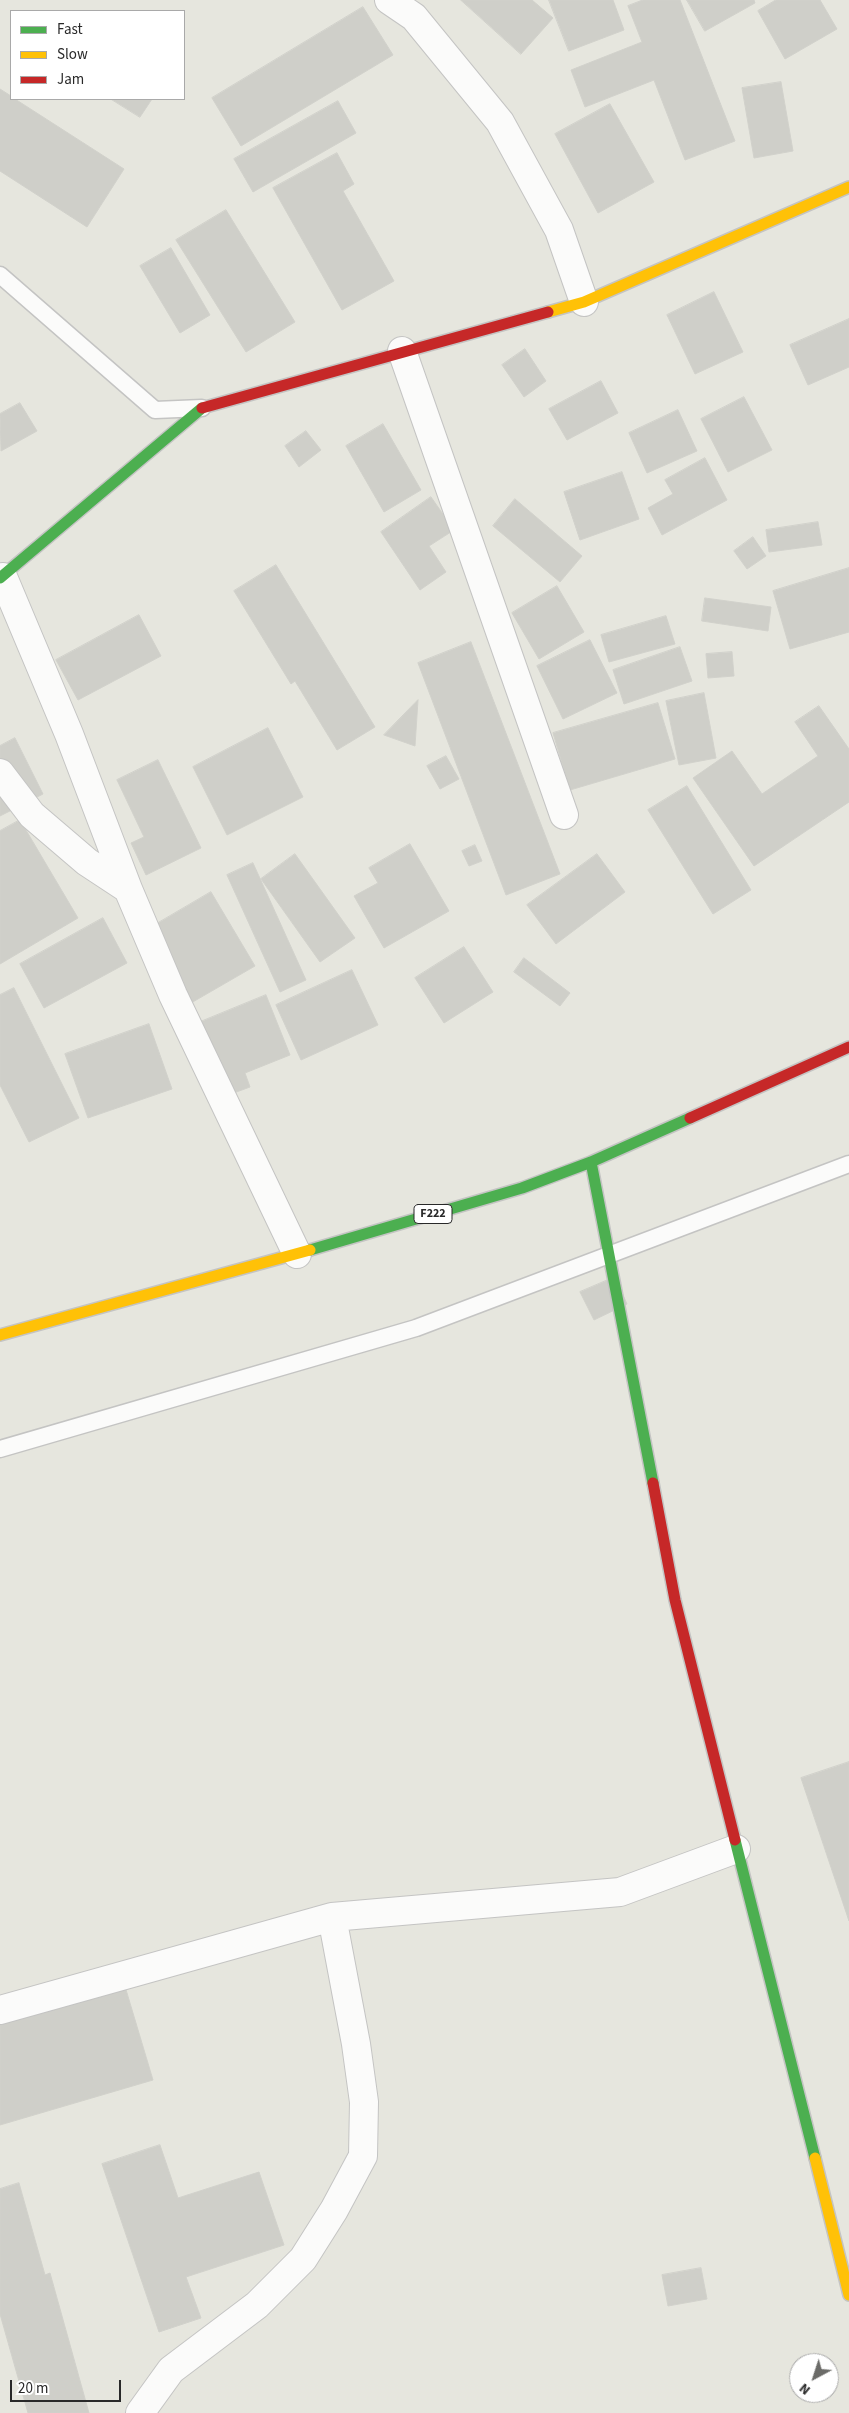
<!DOCTYPE html>
<style>
body{margin:0}
#map{position:relative;width:849px;height:2413px;overflow:hidden;background:#e6e6de;font-family:"Source Sans 3",sans-serif}
canvas{display:block}
.legend{position:absolute;left:10px;top:10px;width:175px;height:90px;box-sizing:border-box;background:#fff;border:1px solid #a9a9a9;margin:0;padding:6px 9px;list-style:none;font-size:15px;color:#292929}
.legend li{display:flex;align-items:center;gap:10px;height:25px}
.legend b{width:25px;border:1px solid #a9a9a9}
.north{position:absolute;left:789px;top:2353px;width:50px;height:50px;box-sizing:border-box;background:#fff;border:1px solid #a9a9a9;border-radius:50%;rotate:220deg;font-size:14px;font-weight:700;line-height:20px;text-align:center;color:#292929}
.north::after{content:'';display:block;margin:auto;width:18px;height:22px;background:#6b6b68;clip-path:polygon(50% 0,100% 100%,50% 72%,0 100%)}
.scale{position:absolute;left:10px;top:2380px;width:111px;height:22px;box-sizing:border-box;border:2px solid #292929;border-top:0;padding-left:6px;font-size:15px;line-height:18px;white-space:nowrap;color:#292929;-webkit-text-stroke:4px #fff;paint-order:stroke}
</style>
<div id="map">
<canvas width="849" height="2413"></canvas>
<ul class="legend">
<li><b style="height:6px;background:#4caf50"></b>Fast</li>
<li><b style="height:6px;background:#ffc107"></b>Slow</li>
<li><b style="height:6px;background:#c62828"></b>Jam</li>
</ul>
<div class="north">N</div>
<div class="scale">20 m</div>
</div>
<script>
const ctx = document.querySelector('canvas').getContext('2d');
ctx.lineJoin = 'round';
function fillPath(path, color) { ctx.fillStyle = color; ctx.fill(path, 'evenodd'); }
function stroke(path, color, width, dash) { ctx.strokeStyle = color; ctx.lineWidth = width; ctx.lineCap = dash ? 'butt' : 'round'; ctx.setLineDash(dash || []); ctx.stroke(path); }
function drawText(font, color, halo, rows, align = 'center') {
  ctx.font = font + ' "Source Sans 3",sans-serif'; ctx.lineWidth = 4; ctx.setLineDash([]); ctx.textBaseline = 'middle'; ctx.strokeStyle = halo; ctx.fillStyle = color; for (const [text, x, y, turn = 0] of rows) {
    ctx.save(); ctx.translate(x, y); ctx.rotate((+turn || 0) * Math.PI / 180); ctx.textAlign = isNaN(turn) ? turn : align; if (halo) ctx.strokeText(text, 0, 0); ctx.fillText(text, 0, 0); ctx.restore();
  }
}
const building = new Path2D(`
 M461,0H532L553,18L521,54Z
 M549,0H613L624,30L569,51Z
 M643,0H680L735,141L685,160L654,80L585,107L571,70L642,42L628,6Z
 M687,0H754L755,3L705,31Z
 M776,0H820L837,29L785,59L758,11Z
 M363,7L393,55L241,146L212,98Z
 M781,82L793,151L754,158L742,88Z
 M0,89L11,96V99H15L124,169L87,227L0,171Z
 M111,99H152L140,117Z
 M338,101L356,133L253,192L234,159Z
 M610,104L654,182L598,213L555,134Z
 M337,153L354,184L343,191L394,281L342,310L273,188Z
 M226,210L295,322L246,352L176,240Z
 M171,248L210,315L180,333L140,266Z
 M714,292L743,352L695,374L667,315Z
 M849,319V367L808,385L790,345Z
 M525,349L546,381L524,397L502,365Z
 M601,381L618,413L567,440L549,409Z
 M744,397L772,450L728,472L701,419Z
 M20,403L37,431L1,451L0,414Z
 M678,410L697,451L647,473L629,433Z
 M383,424L421,490L384,512L346,446Z
 M306,431L321,450L299,467L285,446Z
 M705,458L727,500L662,535L648,508L673,494L665,480Z
 M622,472L639,519L580,540L564,492Z
 M431,497L454,530L429,546L446,572L420,590L381,532Z
 M515,499L582,556L560,582L493,526Z
 M818,522L822,545L769,552L766,530Z
 M753,537L766,556L747,569L734,551Z
 M276,565L375,727L337,750L295,681L291,684L234,591Z
 M849,568V632L790,649L773,591Z
 M557,586L584,632L539,659L512,613Z
 M705,598L771,607L768,631L702,621Z
 M139,615L161,656L78,700L56,660Z
 M666,616L675,644L609,662L601,635Z
 M590,640L617,693L563,719L537,666Z
 M471,642L560,874L506,895L418,663Z
 M680,647L692,681L624,704L613,670Z
 M732,652L734,676L708,678L706,654Z
 M704,693L716,758L679,765L666,701Z
 M418,700L415,746L384,735Z
 M658,703L675,759L570,790L553,733Z
 M819,706L849,749V802L754,866L693,778L732,751L762,794L818,756L795,722Z
 M268,728L303,797L227,835L193,767Z
 M15,738L43,794L0,816V746Z
 M446,756L459,779L440,789L427,766Z
 M158,760L201,848L146,875L131,843L144,837L117,780Z
 M687,786L751,890L713,914L648,810Z
 M20,820L78,918L0,964V831Z
 M410,844L449,911L384,948L354,896L378,883L369,868Z
 M475,845L482,861L469,866L462,851Z
 M295,854L355,938L320,962L261,879Z
 M597,854L625,892L556,944L527,905Z
 M253,863L306,980L280,992L227,875Z
 M211,892L255,966L191,1003L148,929Z
 M103,918L127,963L44,1008L20,964Z
 M464,947L493,992L444,1023L415,978Z
 M524,958L570,993L560,1006L514,972Z
 M352,970L378,1025L301,1060L276,1005Z
 M14,988L79,1118L29,1142L0,1085V995Z
 M266,995L290,1055L245,1073L250,1087L223,1097L193,1025Z
 M149,1024L172,1089L88,1118L65,1054Z
 M615,1277L627,1304L594,1320L580,1292Z
 M849,1762V1921L801,1778Z
 M124,1983L153,2080L0,2125V2020Z
 M160,2145L178,2198L259,2172L284,2245L186,2277L201,2318L159,2332L102,2164Z
 M19,2183L45,2275L50,2273L89,2413H28L0,2314V2189Z
 M701,2268L707,2299L668,2306L662,2275Z`);
fillPath(building, '#cfcfc9');
stroke(building, '#d1d1cb', 1);
const lane = new Path2D(`
 M0,275L155,410L202,408
 M0,1449L416,1328L849,1164`);
const street = new Path2D(`
 M389,0L414,17L500,122L559,230L584,302
 M402,351L564,815
 M3,577L69,734L128,889L173,995L297,1254
 M0,773L32,815L87,862L128,889
 M0,2010L332,1917L620,1892L736,1849
 M140,2413L171,2370L257,2305L303,2259L334,2210L363,2156L364,2102L356,2044L332,1917`);
const fast = new Path2D(`
 M0,578L202,408
 M591,1162L653,1483
 M310,1250L522,1188L591,1162L690,1118
 M735,1840L815,2158`);
const slow = new Path2D(`
 M548,312L584,302L849,187
 M0,1335L310,1250
 M815,2158L849,2295`);
const jam = new Path2D(`
 M202,408L548,312
 M690,1118L849,1047
 M653,1483L675,1600L735,1840`);
stroke(lane, '#c4c4c3', 19);
stroke(street, '#c4c4c3', 30);
stroke(fast, '#c4c4c3', 14);
stroke(slow, '#c4c4c3', 14);
stroke(jam, '#c4c4c3', 14);
stroke(lane, '#fbfbfa', 16);
stroke(street, '#fbfbfa', 28);
stroke(fast, '#4caf50', 11);
stroke(slow, '#ffc107', 11);
stroke(jam, '#c62828', 11);
for (const [x, y, w] of [
 [433,1214,38]
]) { const box = new Path2D(); box.roundRect(x - w / 2, y - 9.5, w, 19, 4); ctx.fillStyle = '#fff'; ctx.fill(box); stroke(box, '#292929', 1); }
drawText('bold 12px', '#292929', null, [
 ["F222",433,1214]
]);
</script>
